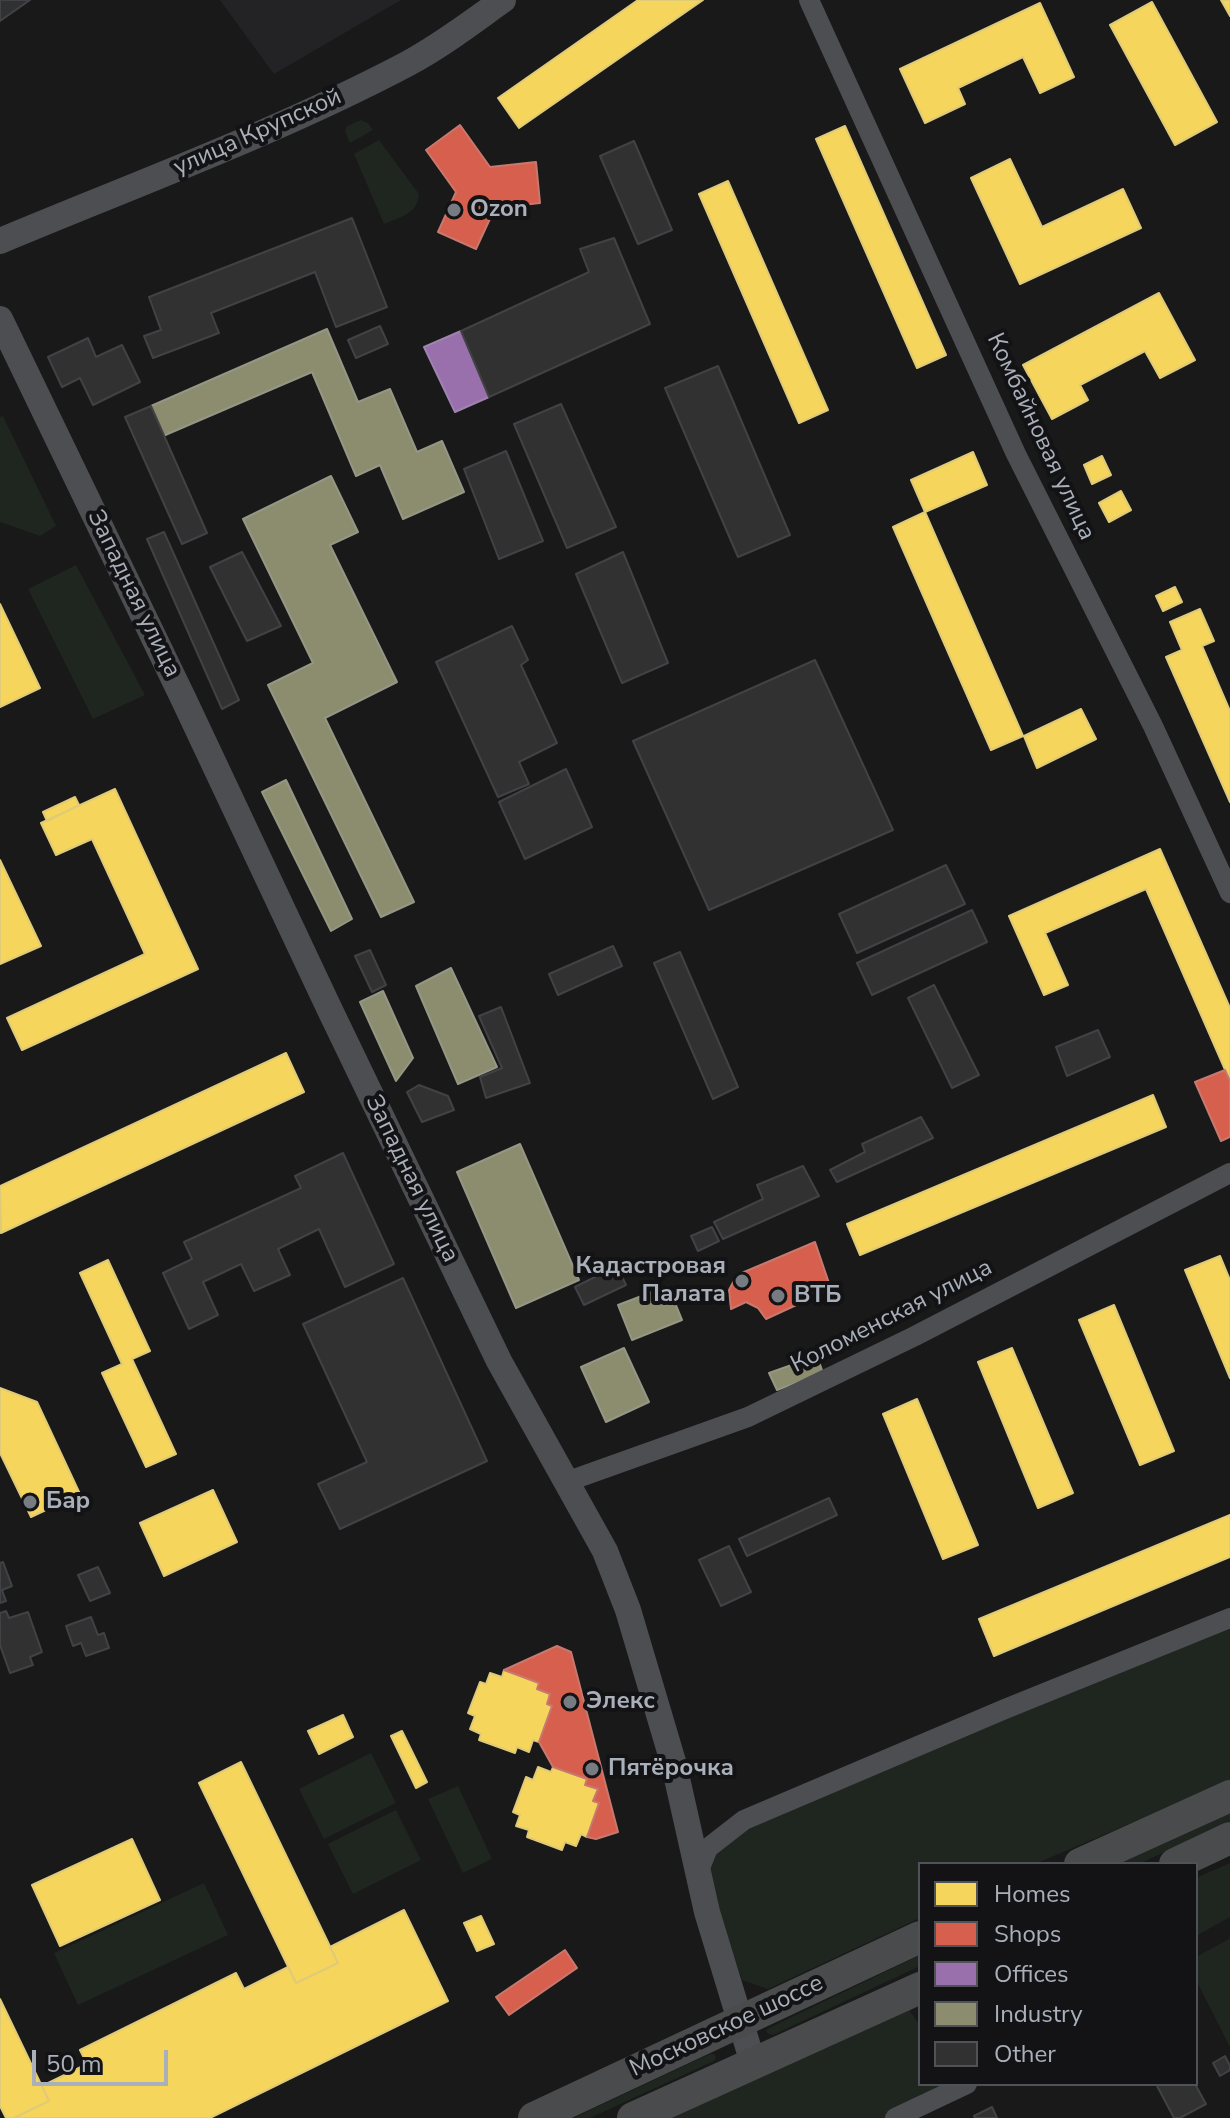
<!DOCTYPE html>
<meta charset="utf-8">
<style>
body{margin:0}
#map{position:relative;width:1230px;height:2118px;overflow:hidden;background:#191919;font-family:"Nunito Sans",sans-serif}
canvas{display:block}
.legend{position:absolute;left:918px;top:1862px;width:280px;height:224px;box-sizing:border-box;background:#131315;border:2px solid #4f5257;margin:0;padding:10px 14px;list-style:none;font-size:24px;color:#a9b0ba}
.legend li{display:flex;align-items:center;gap:16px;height:40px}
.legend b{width:40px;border:2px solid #4f5257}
.scale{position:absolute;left:32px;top:2050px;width:136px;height:36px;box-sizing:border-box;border:4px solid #a9b0ba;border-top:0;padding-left:10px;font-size:24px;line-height:28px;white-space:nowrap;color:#a9b0ba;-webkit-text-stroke:6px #131315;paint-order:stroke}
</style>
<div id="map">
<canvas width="1230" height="2118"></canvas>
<ul class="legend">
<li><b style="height:22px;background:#f6d55c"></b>Homes</li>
<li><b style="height:22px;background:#d6604d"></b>Shops</li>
<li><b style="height:22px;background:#9970ab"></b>Offices</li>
<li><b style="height:22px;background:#8c8c6e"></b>Industry</li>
<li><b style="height:22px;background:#313131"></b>Other</li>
</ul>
<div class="scale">50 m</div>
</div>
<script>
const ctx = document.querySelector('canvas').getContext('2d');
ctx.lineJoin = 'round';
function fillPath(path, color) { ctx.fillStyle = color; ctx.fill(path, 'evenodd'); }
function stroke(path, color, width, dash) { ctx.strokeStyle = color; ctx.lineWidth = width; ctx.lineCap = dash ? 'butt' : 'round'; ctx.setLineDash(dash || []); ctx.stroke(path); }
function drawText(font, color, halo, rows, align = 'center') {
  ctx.font = font + ' "Nunito Sans",sans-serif'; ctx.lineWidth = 8; ctx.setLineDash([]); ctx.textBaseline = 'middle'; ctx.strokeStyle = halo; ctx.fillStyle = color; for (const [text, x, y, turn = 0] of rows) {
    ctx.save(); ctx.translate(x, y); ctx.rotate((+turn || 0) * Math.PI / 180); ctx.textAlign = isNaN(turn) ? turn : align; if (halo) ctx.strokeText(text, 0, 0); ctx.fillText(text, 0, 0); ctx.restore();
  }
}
fillPath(new Path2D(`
 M220,0H401L274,74Z`), '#232325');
fillPath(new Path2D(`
 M361,120L368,123L373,130L350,143L345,131L347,126Z
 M379,140L419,194C418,214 400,217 384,224L354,154Z
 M3,416L56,526L40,536L0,522V417Z
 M76,565L145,695L93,719L28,589Z
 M1230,1629V1781L1035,1864H920V1918L768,1989L742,1980L708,1879L711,1857L749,1827L906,1757Z
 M371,1753L396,1803L324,1839L299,1789Z
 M458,1786L492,1859L463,1873L428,1799Z
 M396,1810L421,1860L353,1894L328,1844Z
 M1230,1810V1821L1139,1864H1113Z
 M1230,1863V1917L1196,1936V1878Z
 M204,1883L228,1935L78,2005L54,1953Z
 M1229,1939H1230V2047L1196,1980V1957Z
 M920,1955V1966L773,2035L768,2034L766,2031L769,2028Z
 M904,1995L911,2013L920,2025V2084H967L895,2118H639Z
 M710,2054H714L716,2057L714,2061L590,2118H573Z`), '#1e261f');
const homes = new Path2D(`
 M638,0H703L519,128L498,98Z
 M1221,0H1230V16Z
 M1152,2L1217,122L1175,145L1110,25Z
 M1040,3L1074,77L1040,93L1023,57L958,88L965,104L925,123L900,69Z
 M845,126L946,355L917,368L816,139Z
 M1010,159L1042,227L1123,189L1141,228L1020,284L971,178Z
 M728,181L828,410L799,423L699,194Z
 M1159,293L1195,360L1160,378L1145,351L1080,385L1088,400L1052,419L1023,365Z
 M973,452L987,485L925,512L911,480Z
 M1102,456L1111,475L1092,484L1084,465Z
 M1121,491L1131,510L1109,522L1099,503Z
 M925,512L1023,736L991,750L893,527Z
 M1175,587L1182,602L1163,611L1156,596Z
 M0,604L40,688L0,707Z
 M1200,609L1214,641L1202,646L1230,711V802L1166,657L1182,650L1170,622Z
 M1081,709L1096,739L1037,768L1024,736Z
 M115,789L198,969L22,1050L7,1018L145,954L92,839L56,855L41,823Z
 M75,797L79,805L47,821L43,812Z
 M1160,849L1230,1008V1081L1146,889L1045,933L1068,985L1044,995L1009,916Z
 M0,860L41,946L0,964Z
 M286,1053L304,1092L1,1233L0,1186Z
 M1153,1095L1166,1127L860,1255L847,1224Z
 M1220,1256L1230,1280V1378L1185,1270Z
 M108,1260L150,1351L132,1359L176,1454L146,1467L102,1373L122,1364L80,1273Z
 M1114,1305L1174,1451L1140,1465L1079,1320Z
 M1012,1348L1073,1493L1038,1508L978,1362Z
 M0,1388L37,1402L80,1494L31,1517L0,1453Z
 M917,1399L978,1545L943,1559L883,1414Z
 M213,1490L237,1542L164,1576L140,1523Z
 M1230,1515V1557L994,1656L979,1619Z
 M504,1670L539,1683L537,1689L550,1694L547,1704L552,1706L539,1742L533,1740L529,1752L517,1747L515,1753L479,1740L481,1734L470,1729L475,1716L468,1713L480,1682L486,1684L490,1673L502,1677Z
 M343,1715L353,1737L319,1754L308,1731Z
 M402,1731L427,1782L416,1788L391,1736Z
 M241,1762L338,1963L296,1983L199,1783Z
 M538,1767L551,1772L553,1767L587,1779L585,1785L598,1789L593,1801L599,1803L587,1837L581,1834L576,1846L565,1842L562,1850L527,1837L529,1830L516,1826L520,1815L513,1812L526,1777L533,1780Z
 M132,1839L160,1900L60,1946L32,1885Z
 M404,1910L448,2001L210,2118H14L49,2101L42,2086L87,2064L80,2050L236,1973L244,1989L288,1967L296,1983L338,1963L330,1947Z
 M481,1916L494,1944L477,1951L464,1923Z
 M0,1999L49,2101L14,2118H6L0,2106Z`);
fillPath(homes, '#f6d55c');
stroke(homes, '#dfca78', 2);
const shops = new Path2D(`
 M460,125L490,167L536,162L540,203L495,208L476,249L438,232L456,192L426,150Z
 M1225,1070L1230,1081V1137L1221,1141L1195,1082Z
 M815,1242L831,1289L766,1319L758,1308L746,1302L731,1309L729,1290L737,1275Z
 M557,1646L571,1652L618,1832L596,1839L587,1837L599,1803L593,1801L598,1789L585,1785L587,1779L553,1767L539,1742L552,1706L547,1704L550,1694L537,1689L539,1683L504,1670Z
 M565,1950L577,1968L509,2015L496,1997Z`);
fillPath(shops, '#d6604d');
stroke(shops, '#c8786e', 2);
const offices = new Path2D(`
 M461,331L489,397L455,412L424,347Z`);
fillPath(offices, '#9970ab');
stroke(offices, '#9e83b0', 2);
const industry = new Path2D(`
 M327,329L358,402L390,389L417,452L442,441L464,492L403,519L380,465L356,476L312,372L163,436L151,406Z
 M331,476L358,532L330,545L397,682L325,718L414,902L381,917L268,685L313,663L243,519Z
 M286,780L352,919L331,931L262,792Z
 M451,968L497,1067L458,1084L416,986Z
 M383,991L413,1058L396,1081L360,1002Z
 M520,1144L579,1280L516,1308L457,1172Z
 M668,1286L682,1320L632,1340L618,1305Z
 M624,1348L649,1402L606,1422L581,1367Z
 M817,1356L823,1373L777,1390L769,1373Z`);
fillPath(industry, '#8c8c6e');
stroke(industry, '#959785', 2);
const building = new Path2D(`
 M0,0H30L0,21Z
 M634,141L672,230L638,244L600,156Z
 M352,218L387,307L336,327L315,272L211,313L219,333L153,358L144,336L161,330L149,297Z
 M614,238L650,324L489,397L461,331L589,272L580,249Z
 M380,326L388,344L356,358L348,340Z
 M88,338L96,357L122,345L140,382L93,405L80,378L62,387L48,357Z
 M718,366L790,535L738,557L665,388Z
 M561,404L616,527L567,548L514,424Z
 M151,406L207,533L182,544L125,417Z
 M506,451L543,541L499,559L464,469Z
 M164,532L239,700L222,709L147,539Z
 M242,552L281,626L247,641L210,567Z
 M623,552L668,663L622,683L576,574Z
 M512,626L528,660L521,665L557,743L519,762L529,784L498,797L436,662Z
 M815,660L893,830L709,910L633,741Z
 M566,769L592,827L525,859L499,802Z
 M946,865L965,904L857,953L839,914Z
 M972,910L987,942L872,995L857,963Z
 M613,946L622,966L558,995L549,974Z
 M370,950L386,985L372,992L355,956Z
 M680,952L738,1087L713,1099L654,963Z
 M934,985L979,1075L952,1088L908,998Z
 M501,1007L530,1083L486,1098L480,1077L502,1068L479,1016Z
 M1098,1030L1110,1057L1067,1076L1056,1047Z
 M419,1085L448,1096L454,1110L422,1122L407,1092Z
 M921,1117L933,1138L837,1182L830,1170L865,1152L862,1144Z
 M343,1153L394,1264L345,1287L319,1229L278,1249L290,1275L254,1291L241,1264L203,1282L218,1315L189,1329L163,1273L192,1259L184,1242L301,1188L295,1176Z
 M803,1166L819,1196L723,1239L714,1222L763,1199L757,1185Z
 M712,1227L719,1241L698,1251L691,1236Z
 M617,1266L626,1285L584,1305L575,1287Z
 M403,1278L487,1461L340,1529L318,1484L367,1462L303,1324Z
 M829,1498L837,1515L747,1556L739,1539Z
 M729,1546L751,1592L721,1606L699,1560Z
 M3,1562L12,1586L2,1590L6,1601L0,1603V1563Z
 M98,1567L110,1593L90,1601L78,1575Z
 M6,1611L9,1618L28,1612L42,1652L30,1657L33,1665L10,1673L0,1645V1613Z
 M91,1617L98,1635L104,1633L109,1648L86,1656L81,1643L73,1646L66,1626Z
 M1225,2056L1230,2066V2070L1220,2076L1213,2063Z
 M1156,2084H1195L1206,2104L1180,2118H1174Z
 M992,2107L997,2118H975L974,2116Z`);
fillPath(building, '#313131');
stroke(building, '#414245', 2);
stroke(new Path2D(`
 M809,0L1016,454L1153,726L1230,893
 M566,1482L748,1417L915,1336L1230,1173
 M698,1873L708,1848L744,1820L1005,1709L1230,1618
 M895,2118L967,2084`), '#4c4e52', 20);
stroke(new Path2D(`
 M0,241C136,184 276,133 407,64C441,46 472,22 503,0
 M0,319L184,700L329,1008L499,1361L605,1551L628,1610L674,1765L707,1912L753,2063`), '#4c4e52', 26);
stroke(new Path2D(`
 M1080,1864L1230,1796
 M1175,1864L1230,1838
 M534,2118L920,1937
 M633,2118L920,1988`), '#4a4b4d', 32);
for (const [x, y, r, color] of [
 [454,210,8,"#777b82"],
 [742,1281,8,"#777b82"],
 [778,1296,8,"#777b82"],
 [30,1502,8,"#777b82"],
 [570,1702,8,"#777b82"],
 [592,1769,8,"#777b82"]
]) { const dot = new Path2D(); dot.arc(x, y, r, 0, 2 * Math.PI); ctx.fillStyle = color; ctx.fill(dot); stroke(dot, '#131315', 3); }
drawText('24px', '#a9b0ba', '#131315', [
 ["улица Крупской",258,133,-24],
 ["Комбайновая улица",1040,437,65],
 ["Западная улица",133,594,64],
 ["Западная улица",411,1179,64],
 ["Коломенская улица",892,1317,-27],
 ["Московское шоссе",727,2027,-25]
]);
drawText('bold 24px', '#a9b0ba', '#131315', [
 ["Ozon",470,210],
 ["Кадастровая",726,1267,"right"],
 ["Палата",726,1295,"right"],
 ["ВТБ",794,1296],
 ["Бар",46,1502],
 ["Элекс",586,1702],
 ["Пятёрочка",608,1769]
], 'left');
</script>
